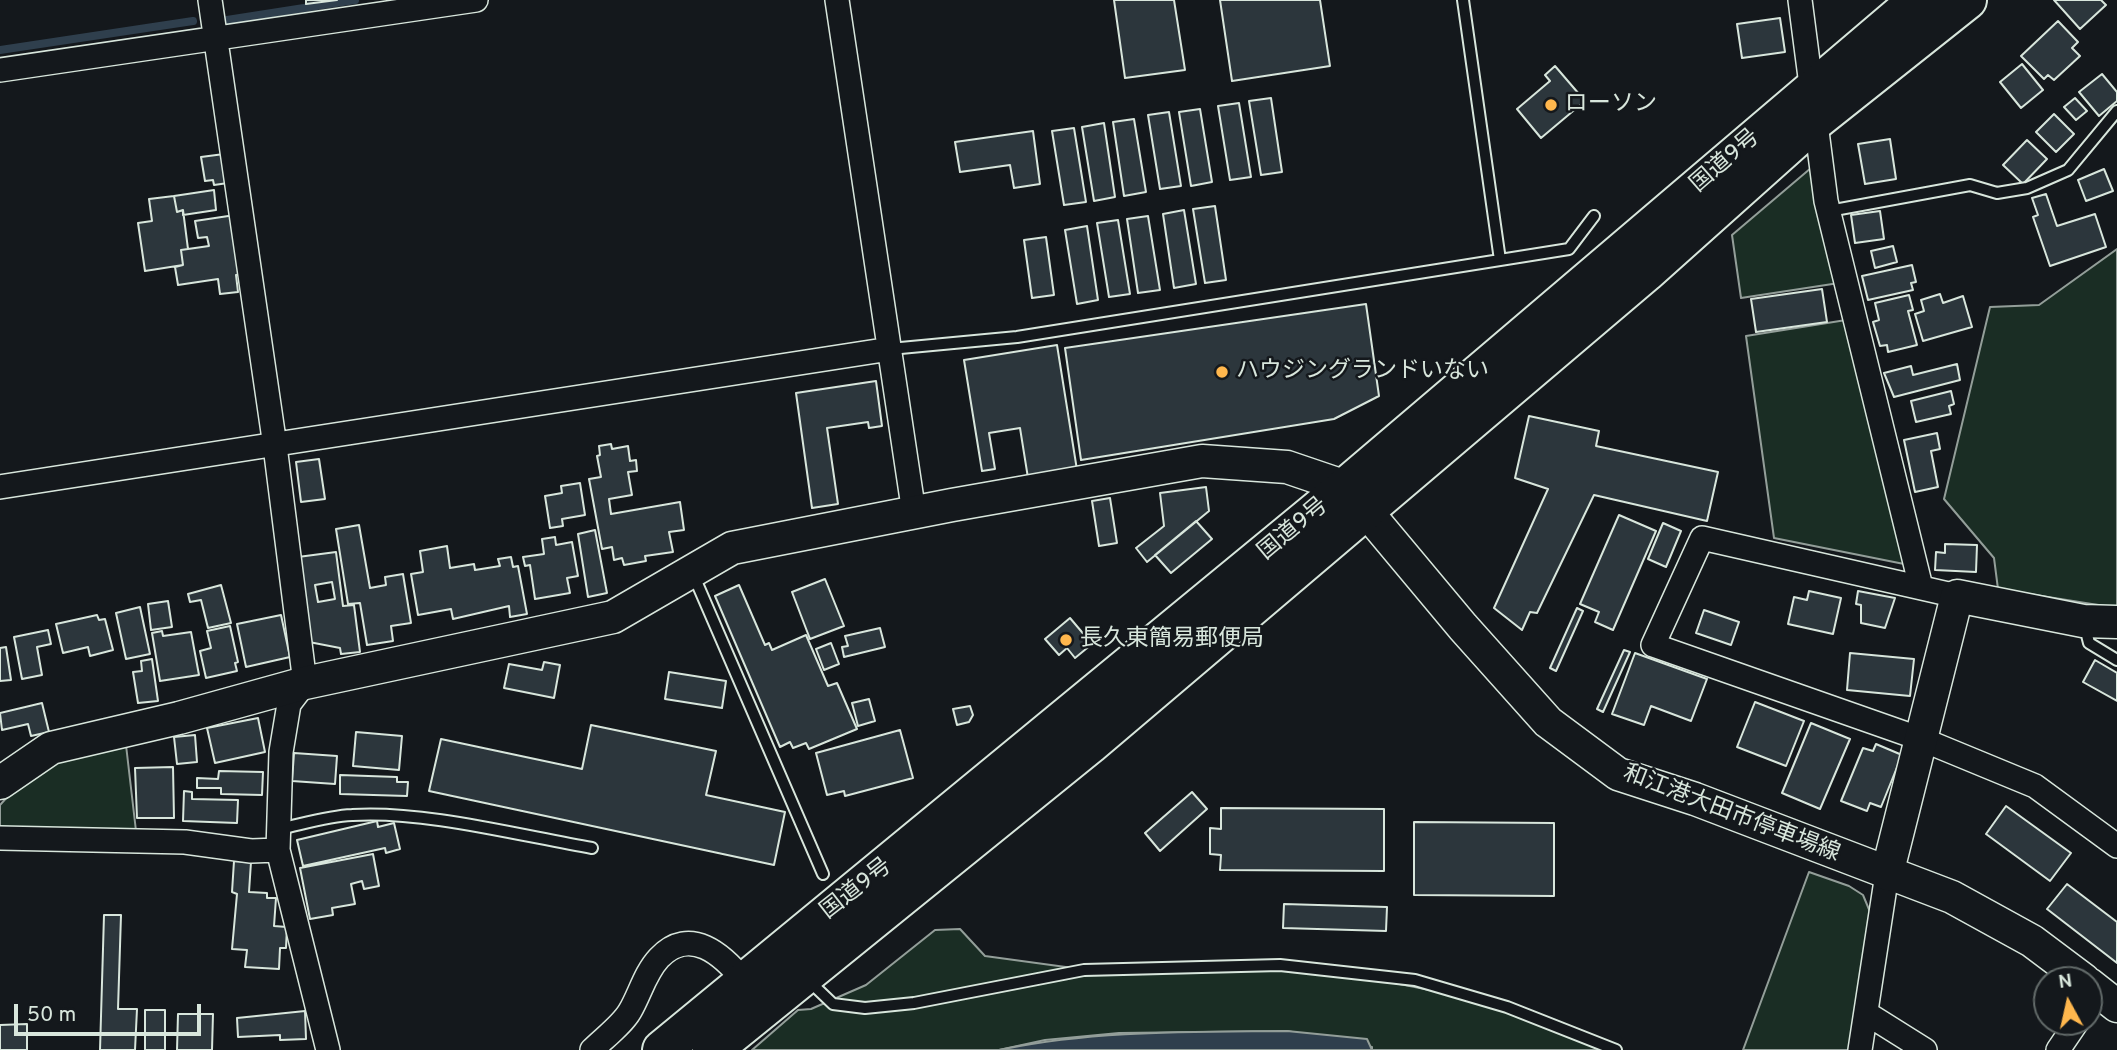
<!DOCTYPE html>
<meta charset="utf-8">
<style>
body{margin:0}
#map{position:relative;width:2117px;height:1050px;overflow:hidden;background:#14181c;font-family:Overpass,sans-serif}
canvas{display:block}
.north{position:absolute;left:2033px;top:966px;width:70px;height:70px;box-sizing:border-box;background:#14181c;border:2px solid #626a69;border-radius:50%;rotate:352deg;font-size:19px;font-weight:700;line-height:28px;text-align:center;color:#d8e6dc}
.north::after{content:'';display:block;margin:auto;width:24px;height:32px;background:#ffb74d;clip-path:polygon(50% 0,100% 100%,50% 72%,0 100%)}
.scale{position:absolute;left:14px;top:1004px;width:187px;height:32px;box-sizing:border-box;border:4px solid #d8e6dc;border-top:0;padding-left:9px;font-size:21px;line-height:24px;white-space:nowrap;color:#d8e6dc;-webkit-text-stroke:5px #14181c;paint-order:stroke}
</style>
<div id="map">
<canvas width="2117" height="1050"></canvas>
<div class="north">N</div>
<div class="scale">50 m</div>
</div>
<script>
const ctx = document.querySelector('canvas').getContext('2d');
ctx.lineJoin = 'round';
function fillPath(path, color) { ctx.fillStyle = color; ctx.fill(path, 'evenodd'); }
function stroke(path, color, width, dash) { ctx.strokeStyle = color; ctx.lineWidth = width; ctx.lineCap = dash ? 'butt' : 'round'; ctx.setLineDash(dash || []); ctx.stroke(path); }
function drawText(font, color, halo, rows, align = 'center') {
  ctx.font = font + ' Overpass,"Noto Sans JP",sans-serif'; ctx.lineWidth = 5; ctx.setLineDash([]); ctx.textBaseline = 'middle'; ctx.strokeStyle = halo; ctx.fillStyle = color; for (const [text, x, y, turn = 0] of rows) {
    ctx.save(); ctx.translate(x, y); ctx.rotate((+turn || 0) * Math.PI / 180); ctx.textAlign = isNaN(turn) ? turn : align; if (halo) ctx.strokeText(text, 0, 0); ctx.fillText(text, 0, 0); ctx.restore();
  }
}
const green = new Path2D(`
 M1811,168L1839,283L1741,298L1732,235Z
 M2117,249V608L1998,589L1994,558L1944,499L1990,307L2039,305Z
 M1846,320L1909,565L1774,538L1746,336Z
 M126,745L136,831L0,828V805L35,766Z
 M1809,872L1849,886L1863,895L1873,919L1849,1050H1743Z
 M960,929L985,956L1117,974L1285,970L1364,977L1450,994L1518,1013L1607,1050H1372V1047L1287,1031L1119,1033L1045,1040L999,1050H752L798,1010L811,1009L866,985L935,930Z`);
fillPath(green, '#1a2d24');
stroke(green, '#939e99', 2);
const water = new Path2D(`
 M1287,1031L1367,1039L1372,1050H999C1094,1030 1190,1032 1287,1031Z`);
fillPath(water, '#2f3f4d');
stroke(water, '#939e99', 2);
stroke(new Path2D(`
 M227,20L355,0
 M0,50L193,21`), '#2f3f4d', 8);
const building = new Path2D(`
 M306,0H337L306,4Z
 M1114,0H1174L1185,70L1125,78Z
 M1220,0H1320L1330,66L1232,81Z
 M2054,0H2101L2106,5L2080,29Z
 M1780,18L1785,52L1742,58L1737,24Z
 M2058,21L2078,42L2072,48L2080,56L2054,80L2048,75L2044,79L2021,56Z
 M2022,64L2043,90L2021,108L2000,82Z
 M1555,66L1585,101L1541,138L1517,109L1550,81L1545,75Z
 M2102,74L2117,92V101L2099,116L2079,92Z
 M1271,98L1282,172L1261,175L1249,101Z
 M2075,98L2087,111L2076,120L2064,107Z
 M1239,103L1251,177L1230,180L1218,106Z
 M1200,109L1212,182L1191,186L1179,112Z
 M1169,112L1181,186L1160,189L1148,115Z
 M2054,114L2074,134L2056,152L2036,132Z
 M1134,119L1146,192L1124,196L1113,122Z
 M1104,123L1115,197L1094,201L1082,127Z
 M1074,128L1086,202L1064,205L1052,131Z
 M1033,131L1040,184L1014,188L1010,165L960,172L955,142Z
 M1890,139L1896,179L1865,184L1858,144Z
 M2027,140L2047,159L2023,184L2003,165Z
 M224,154L228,183L214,185L213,180L205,181L201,157Z
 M2104,169L2113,191L2086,201L2078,180Z
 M214,190L216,210L183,215V210L177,212L174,196Z
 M2046,194L2057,226L2095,214L2106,247L2050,266L2033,217L2038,215L2032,198Z
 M174,196L177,212L183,210L188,249L181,250L183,265L145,271L138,223L152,221L149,199Z
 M1215,206L1226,280L1205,283L1193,209Z
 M1184,210L1196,284L1174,288L1163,214Z
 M1880,211L1884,239L1855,243L1851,215Z
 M235,215L244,274L236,275L238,292L220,294L218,279L178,285L175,267L183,265L181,250L209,246L207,237L198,238L195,221Z
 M1148,216L1160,290L1138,293L1127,219Z
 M1118,220L1130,294L1109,297L1097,223Z
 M1087,226L1098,300L1077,304L1065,230Z
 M1046,237L1054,295L1032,298L1024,240Z
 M1893,246L1897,262L1875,268L1871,251Z
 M1912,265L1916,282L1911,283L1913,290L1868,300L1862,276Z
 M1822,289L1827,322L1756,332L1751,299Z
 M1940,294L1943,303L1963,296L1972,327L1923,341L1915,314L1924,311L1921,300Z
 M1909,295L1913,310L1908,311L1917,345L1888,352L1887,345L1880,346L1873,322L1879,320L1875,303Z
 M1366,304L1379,396L1334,419L1081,460L1065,348Z
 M1057,345L1077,470L1028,478L1020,428L989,433L995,469L982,471L964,360Z
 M1957,364L1960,380L1894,397L1884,373L1911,366L1913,375Z
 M876,381L882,426L869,428L868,422L827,428L838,504L812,508L796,393Z
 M1951,391L1954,404L1949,406L1951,414L1916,422L1911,401Z
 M1529,416L1599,431L1596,446L1718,472L1707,521L1594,495L1537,613L1530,612L1522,630L1494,608L1548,489L1515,478Z
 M1937,433L1940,449L1931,451L1938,487L1915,492L1904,440Z
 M611,444L612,449L628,446L630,461L636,460L637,471L628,472L632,495L609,499L611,514L680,502L684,530L669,532L673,552L645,556L646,561L624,565L622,558L614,560L612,547L602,549L589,479L601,477L597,456L600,455L599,446Z
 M319,459L325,499L301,502L296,462Z
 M580,483L585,515L562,519L563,526L550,528L545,496L562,493L561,486Z
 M1206,487L1209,511L1147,562L1136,548L1164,526L1160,493Z
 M1110,498L1117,543L1099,546L1092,501Z
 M1619,515L1656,531L1613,630L1595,622L1599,612L1580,604Z
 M1196,521L1212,539L1171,573L1155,555Z
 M1663,523L1681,531L1666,567L1648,559Z
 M359,525L370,588L386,585L385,577L403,574L411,623L391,626L393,641L367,645L360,603L348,604L336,529Z
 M595,530L607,593L588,597L578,534Z
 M555,537L556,545L572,542L578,576L567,578L570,593L535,599L530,565L525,566L523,557L544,554L542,539Z
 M1945,544L1977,545L1976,572L1935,570L1936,552L1945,553Z
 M447,546L450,568L474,564L475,570L500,566L498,559L511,557L513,567L518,566L527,614L510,617L509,606L453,619L451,609L418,615L411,574L423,572L420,551Z
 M336,552L343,606L354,605L360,652L341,654L340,648L309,642L298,557ZM332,582L335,599L318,602L315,585Z
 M825,579L844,626L810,639L792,592Z
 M221,585L231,623L208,628L201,600L190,602L188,594Z
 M739,585L765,645L769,643L772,650L806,635L828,686L837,683L857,729L809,749L806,743L793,748L790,742L780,747L715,596Z
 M1809,591L1841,598L1833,634L1788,624L1794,597L1807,600Z
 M1858,591L1895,598L1885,628L1861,623V605L1856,604Z
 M168,601L172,627L151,630L148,604Z
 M140,607L150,654L126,659L116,613Z
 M1577,608L1583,611L1556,671L1550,668Z
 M1704,610L1739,622L1731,645L1696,633Z
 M97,615L99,620L105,619L113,650L90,656L88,647L63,653L56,624Z
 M281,615L290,657L246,667L237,624Z
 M1070,618L1092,644L1075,658L1067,648L1059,655L1045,639Z
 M230,626L238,662L235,663L237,671L206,678L200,651L211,648L207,631Z
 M880,628L885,647L844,657L842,647L848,646L845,636Z
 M48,630L51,644L37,647L42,675L22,679L14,637Z
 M162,631L163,636L191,632L199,675L160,681L152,633Z
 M831,643L839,664L824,670L816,649Z
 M6,647L11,680L0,681V648Z
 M1624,650L1630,652L1603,712L1597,709Z
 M1635,653L1707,679L1691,721L1651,706L1644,725L1612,714Z
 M1850,653L1914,659L1910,696L1847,690Z
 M152,659L158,701L138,703L133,672L142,671L141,661Z
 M2095,660L2117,673V701L2083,682Z
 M544,662L560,665L554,698L504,688L509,664L542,670Z
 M669,672L726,681L722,708L665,699Z
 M869,699L875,721L858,726L852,703Z
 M1755,702L1804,721L1786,766L1737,747Z
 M42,703L49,732L31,736L28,724L2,730L0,713Z
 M970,706L973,715L969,722L957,725L953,709Z
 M258,718L265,752L215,763L207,728Z
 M1811,723L1850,739L1820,809L1782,793Z
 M591,725L716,751L706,795L785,812L774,865L429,791L441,739L582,769Z
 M900,730L913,778L845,796L844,791L827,795L816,753Z
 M356,732L402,736L399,770L353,766Z
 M195,735L197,762L177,764L174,737Z
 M1876,744L1902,755L1881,807L1870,803L1867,811L1841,801L1863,748L1873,751Z
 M294,753L337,756L335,784L292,781Z
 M173,767L174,818H137L135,768Z
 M219,771L263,772L262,795L221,794V788H197V778L218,779Z
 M340,775L397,777V782H408L407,796L340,794Z
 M184,791L192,792V799L238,800L237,823L183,821Z
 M1192,792L1207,809L1160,851L1145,833Z
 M2006,806L2071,853L2050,881L1986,834Z
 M1221,808L1384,809V871L1220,870L1221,855L1210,854V828L1221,829Z
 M377,821L378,827L394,823L400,849L386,853L385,848L303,866L297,840Z
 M1414,822L1554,823V896L1414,895Z
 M373,854L379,886L364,889L362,881L351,884L355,904L332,908L333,915L310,919L300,868Z
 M234,861L251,862L249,892L267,893V898H276L274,926L287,927L286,948H280L279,969L245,967L247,950L232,949L237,894L232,892Z
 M2067,884L2117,922V963L2047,909Z
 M1284,904L1387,907L1386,931L1283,928Z
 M104,915H121L118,1009H137L135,1050H100Z
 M145,1010H165V1050H145Z
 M305,1011L306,1039L280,1040V1035L238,1037L237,1018Z
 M178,1014H213L212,1050H177Z
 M27,1024V1050H0V1025Z`);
fillPath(building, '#2c363c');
stroke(building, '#d8e6dc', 2);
const lane = new Path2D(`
 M1463,0L1500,260
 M1829,211L1970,185L1997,193L2027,188L2068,170L2117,111
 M890,349L1017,337L1569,249L1594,216
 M693,574L823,874
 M2084,623L2089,643L2117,660
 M279,829C303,824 328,816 352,815C422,810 522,836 592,848
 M808,980L833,1004L865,1008L914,1003L1084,970L1280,965L1415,980L1507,1007L1616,1050`);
const street = new Path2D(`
 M210,0L275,446L305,683L289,704L281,752L278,850L328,1050
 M837,0L914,513
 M1800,0L1826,201L1921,587
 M0,70L476,0
 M0,487L890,349
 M1957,596L1702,538L1653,645L1921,739L2035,786L2117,846
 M0,838L185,842L251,851L278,850
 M1866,1013L1925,1050
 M592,1050C604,1038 622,1025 630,1011C640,994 645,973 659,958C690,925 723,955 744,981
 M1860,1050L1887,874
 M2058,1050L2077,1022`);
const secondary = new Path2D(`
 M0,783L51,748L179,718L305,683L613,617L732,548L952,505L1202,461L1287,467L1346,487L1463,627L1548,722L1618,774L1695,799L1952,897L2032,941L2084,980
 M1887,874L1957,596L2083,621L2117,622
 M2089,984L2117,1006`);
const highway = new Path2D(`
 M662,1050L1346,487L1918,0
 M712,1050L1090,744L1646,272L1816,120L1967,0`);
stroke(lane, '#d8e6dc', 14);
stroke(street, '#d8e6dc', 26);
stroke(secondary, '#d8e6dc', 35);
stroke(highway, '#d8e6dc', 42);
stroke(lane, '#14181c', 10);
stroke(street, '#14181c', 23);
stroke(secondary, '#14181c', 32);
stroke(highway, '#14181c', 38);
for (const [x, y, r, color] of [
 [1551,105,7,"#ffb74d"],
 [1222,372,7,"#ffb74d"],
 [1066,640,7,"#ffb74d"]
]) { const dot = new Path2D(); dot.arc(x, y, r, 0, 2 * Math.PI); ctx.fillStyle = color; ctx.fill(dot); stroke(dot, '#14181c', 2.5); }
drawText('23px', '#d8e6dc', '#14181c', [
 ["ローソン",1565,105],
 ["ハウジングランドいない",1236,372],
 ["長久東簡易郵便局",1080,640]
], 'left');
drawText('23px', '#d8e6dc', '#14181c', [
 ["国道9号",1726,162,-41],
 ["国道9号",1294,530,-40],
 ["和江港大田市停車場線",1731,815,21],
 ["国道9号",857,890,-38]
]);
</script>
